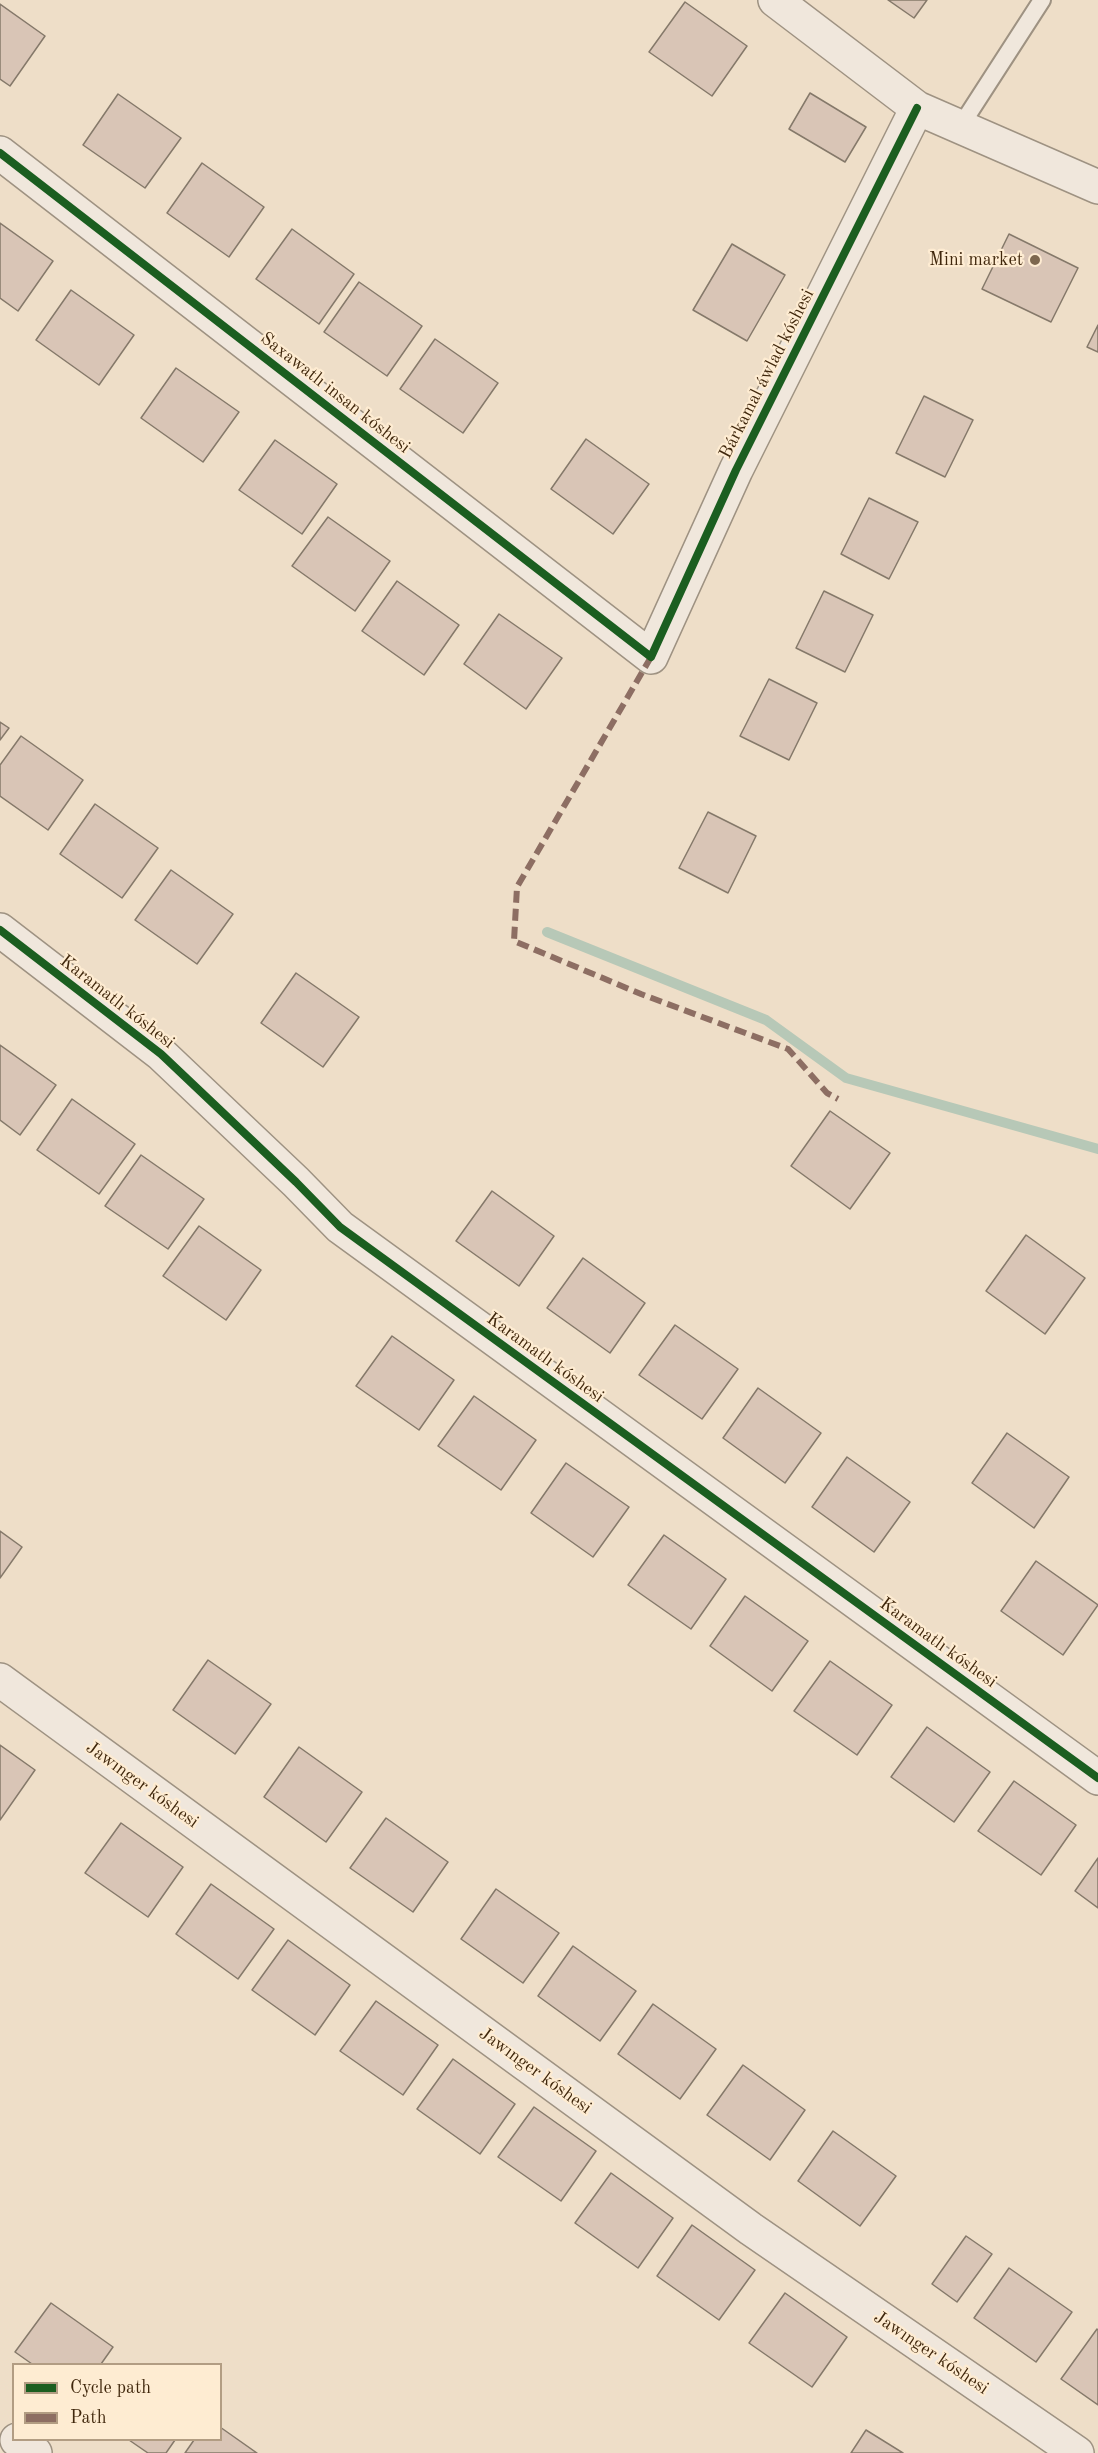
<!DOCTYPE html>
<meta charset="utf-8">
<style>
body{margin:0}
#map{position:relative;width:1098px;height:2453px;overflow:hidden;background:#eedec8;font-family:"Old Standard TT",serif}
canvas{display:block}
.legend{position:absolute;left:12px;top:2363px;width:210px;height:78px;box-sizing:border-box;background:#feecd2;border:2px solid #b29d83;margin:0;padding:8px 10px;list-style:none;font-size:18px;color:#40270c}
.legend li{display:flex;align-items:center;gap:12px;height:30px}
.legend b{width:30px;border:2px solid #b29d83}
</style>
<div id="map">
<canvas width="1098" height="2453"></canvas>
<ul class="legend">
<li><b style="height:8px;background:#1b5e20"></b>Cycle path</li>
<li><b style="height:8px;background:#8d6e63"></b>Path</li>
</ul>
</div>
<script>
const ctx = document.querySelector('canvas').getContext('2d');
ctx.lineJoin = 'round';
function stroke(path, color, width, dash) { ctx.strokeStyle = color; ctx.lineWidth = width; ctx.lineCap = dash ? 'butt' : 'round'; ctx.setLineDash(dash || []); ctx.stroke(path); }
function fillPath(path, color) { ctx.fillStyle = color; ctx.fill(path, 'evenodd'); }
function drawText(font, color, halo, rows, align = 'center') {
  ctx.font = font + ' "Old Standard TT",serif'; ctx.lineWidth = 4.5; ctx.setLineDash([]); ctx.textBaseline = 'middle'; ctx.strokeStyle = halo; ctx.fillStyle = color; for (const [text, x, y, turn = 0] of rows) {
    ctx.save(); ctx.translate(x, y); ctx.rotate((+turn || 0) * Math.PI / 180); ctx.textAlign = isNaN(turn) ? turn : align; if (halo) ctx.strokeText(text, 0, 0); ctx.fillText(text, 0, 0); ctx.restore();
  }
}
stroke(new Path2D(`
 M547,932L766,1020L846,1078L1098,1149`), '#b7c8b7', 10);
const building = new Path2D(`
 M888,0H927L914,18Z
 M685,2L747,46L712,96L649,52Z
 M0,4L45,36L10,86L0,79Z
 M810,93L866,127L845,162L789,129Z
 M118,94L181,138L145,188L83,145Z
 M202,163L264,207L229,257L167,213Z
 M0,223L53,261L18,311L0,298Z
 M292,229L354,274L319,324L256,279Z
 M1009,234L1078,268L1051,322L982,289Z
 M732,244L785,275L747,341L693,310Z
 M359,282L422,326L387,376L324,332Z
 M71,290L134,335L99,385L36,340Z
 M1098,325V352L1087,347Z
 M435,339L498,383L463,433L400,389Z
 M176,368L239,412L203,462L141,418Z
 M924,396L973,420L945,477L896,453Z
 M586,439L649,484L613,534L551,489Z
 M275,440L337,484L302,534L239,490Z
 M869,498L918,522L889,579L841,554Z
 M328,517L390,561L355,611L292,566Z
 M397,581L459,625L424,675L362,631Z
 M824,591L873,615L845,672L796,648Z
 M499,614L562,658L526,709L464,664Z
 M769,679L817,703L789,760L740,736Z
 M0,722L9,728L0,740Z
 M21,736L83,780L48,830L0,796V765Z
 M95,804L158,848L122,898L60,854Z
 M708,812L756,836L728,893L679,868Z
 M171,870L233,914L197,964L135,920Z
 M296,973L359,1017L323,1067L261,1023Z
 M0,1045L56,1085L20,1135L0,1120Z
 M72,1099L135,1144L99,1194L37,1150Z
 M830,1111L890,1153L850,1209L791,1166Z
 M141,1155L204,1199L168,1249L105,1206Z
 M492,1191L554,1236L519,1286L456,1241Z
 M199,1226L261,1270L226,1320L163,1276Z
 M1026,1235L1085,1278L1045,1334L986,1291Z
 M583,1258L645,1303L610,1353L547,1308Z
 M675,1325L738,1369L702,1419L639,1375Z
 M392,1336L454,1380L419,1430L356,1386Z
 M758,1388L821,1433L785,1483L723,1438Z
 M474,1396L536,1440L501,1490L438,1446Z
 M1007,1433L1069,1477L1034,1528L972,1483Z
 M847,1457L910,1502L874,1552L812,1507Z
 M566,1463L629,1507L593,1557L531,1513Z
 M0,1531L22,1547L0,1578Z
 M664,1535L726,1579L691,1629L628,1585Z
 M1036,1561L1098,1605L1063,1655L1001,1611Z
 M745,1596L808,1641L772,1691L710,1646Z
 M208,1660L271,1704L235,1754L173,1710Z
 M830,1661L892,1705L857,1755L794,1711Z
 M927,1727L990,1772L954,1822L891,1777Z
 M0,1745L35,1770L0,1820Z
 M299,1747L362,1792L326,1842L264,1797Z
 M1014,1781L1076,1825L1041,1875L978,1831Z
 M386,1818L448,1862L413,1912L350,1868Z
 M121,1823L183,1867L148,1917L85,1873Z
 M1098,1858V1908L1075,1891Z
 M211,1884L274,1929L238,1979L176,1934Z
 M496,1889L559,1933L523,1983L461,1939Z
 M288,1940L350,1985L315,2035L252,1990Z
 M573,1946L636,1991L600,2041L538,1996Z
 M376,2001L438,2045L403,2095L340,2051Z
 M653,2004L716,2049L680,2099L618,2054Z
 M453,2059L515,2104L480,2154L417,2109Z
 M743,2065L805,2110L770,2160L707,2115Z
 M534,2107L596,2151L561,2201L498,2157Z
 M833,2131L896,2176L860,2226L798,2181Z
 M611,2173L673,2218L638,2268L575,2223Z
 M692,2225L755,2270L719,2320L657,2276Z
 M966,2236L992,2254L957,2302L932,2284Z
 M1009,2268L1072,2312L1036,2362L974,2318Z
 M785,2293L847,2337L812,2387L749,2343Z
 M51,2303L113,2347L101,2364H32L15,2352Z
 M1097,2329L1098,2330V2405L1061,2379Z
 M220,2427L257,2453H185L194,2440H220Z
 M866,2430L903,2453H851Z
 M129,2440H175L166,2453H148Z`);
fillPath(building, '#d9c5b6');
stroke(building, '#85796a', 1.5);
const lane = new Path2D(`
 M960,127L1042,0`);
const street = new Path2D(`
 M775,0L917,108L1098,187
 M0,153L651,657L736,470L917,108
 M0,930L161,1054L296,1182L340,1227L1098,1778
 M0,1680L751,2229L1077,2453
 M17,2440L35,2453`);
stroke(lane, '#9e9282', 20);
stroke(street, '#9e9282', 36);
stroke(lane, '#f0e7dc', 16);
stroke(street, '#f0e7dc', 33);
stroke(new Path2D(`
 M651,657L517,887L514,941L641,994L788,1049L827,1093L838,1099`), '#8d6e63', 6, [12, 6]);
stroke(new Path2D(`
 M0,153L651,657L736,470L917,108
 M0,930L161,1054L296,1182L340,1227L1098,1778`), '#1b5e20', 8);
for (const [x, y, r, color] of [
 [1035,260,6,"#7d674e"]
]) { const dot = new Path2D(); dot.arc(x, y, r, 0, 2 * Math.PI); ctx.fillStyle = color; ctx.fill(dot); stroke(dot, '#feecd2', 2); }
drawText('18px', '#40270c', '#feecd2', [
 ["Mini market",1023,260]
], 'right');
drawText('18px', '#40270c', '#feecd2', [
 ["Bárkamal áwlad kóshesi",767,374,-63],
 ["Saxawatlı insan kóshesi",335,393,38],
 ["Karamatlı kóshesi",117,1002,38],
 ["Karamatlı kóshesi",545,1358,36],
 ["Karamatlı kóshesi",938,1643,36],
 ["Jawınger kóshesi",142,1785,36],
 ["Jawınger kóshesi",535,2071,36],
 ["Jawınger kóshesi",931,2353,34]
]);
</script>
